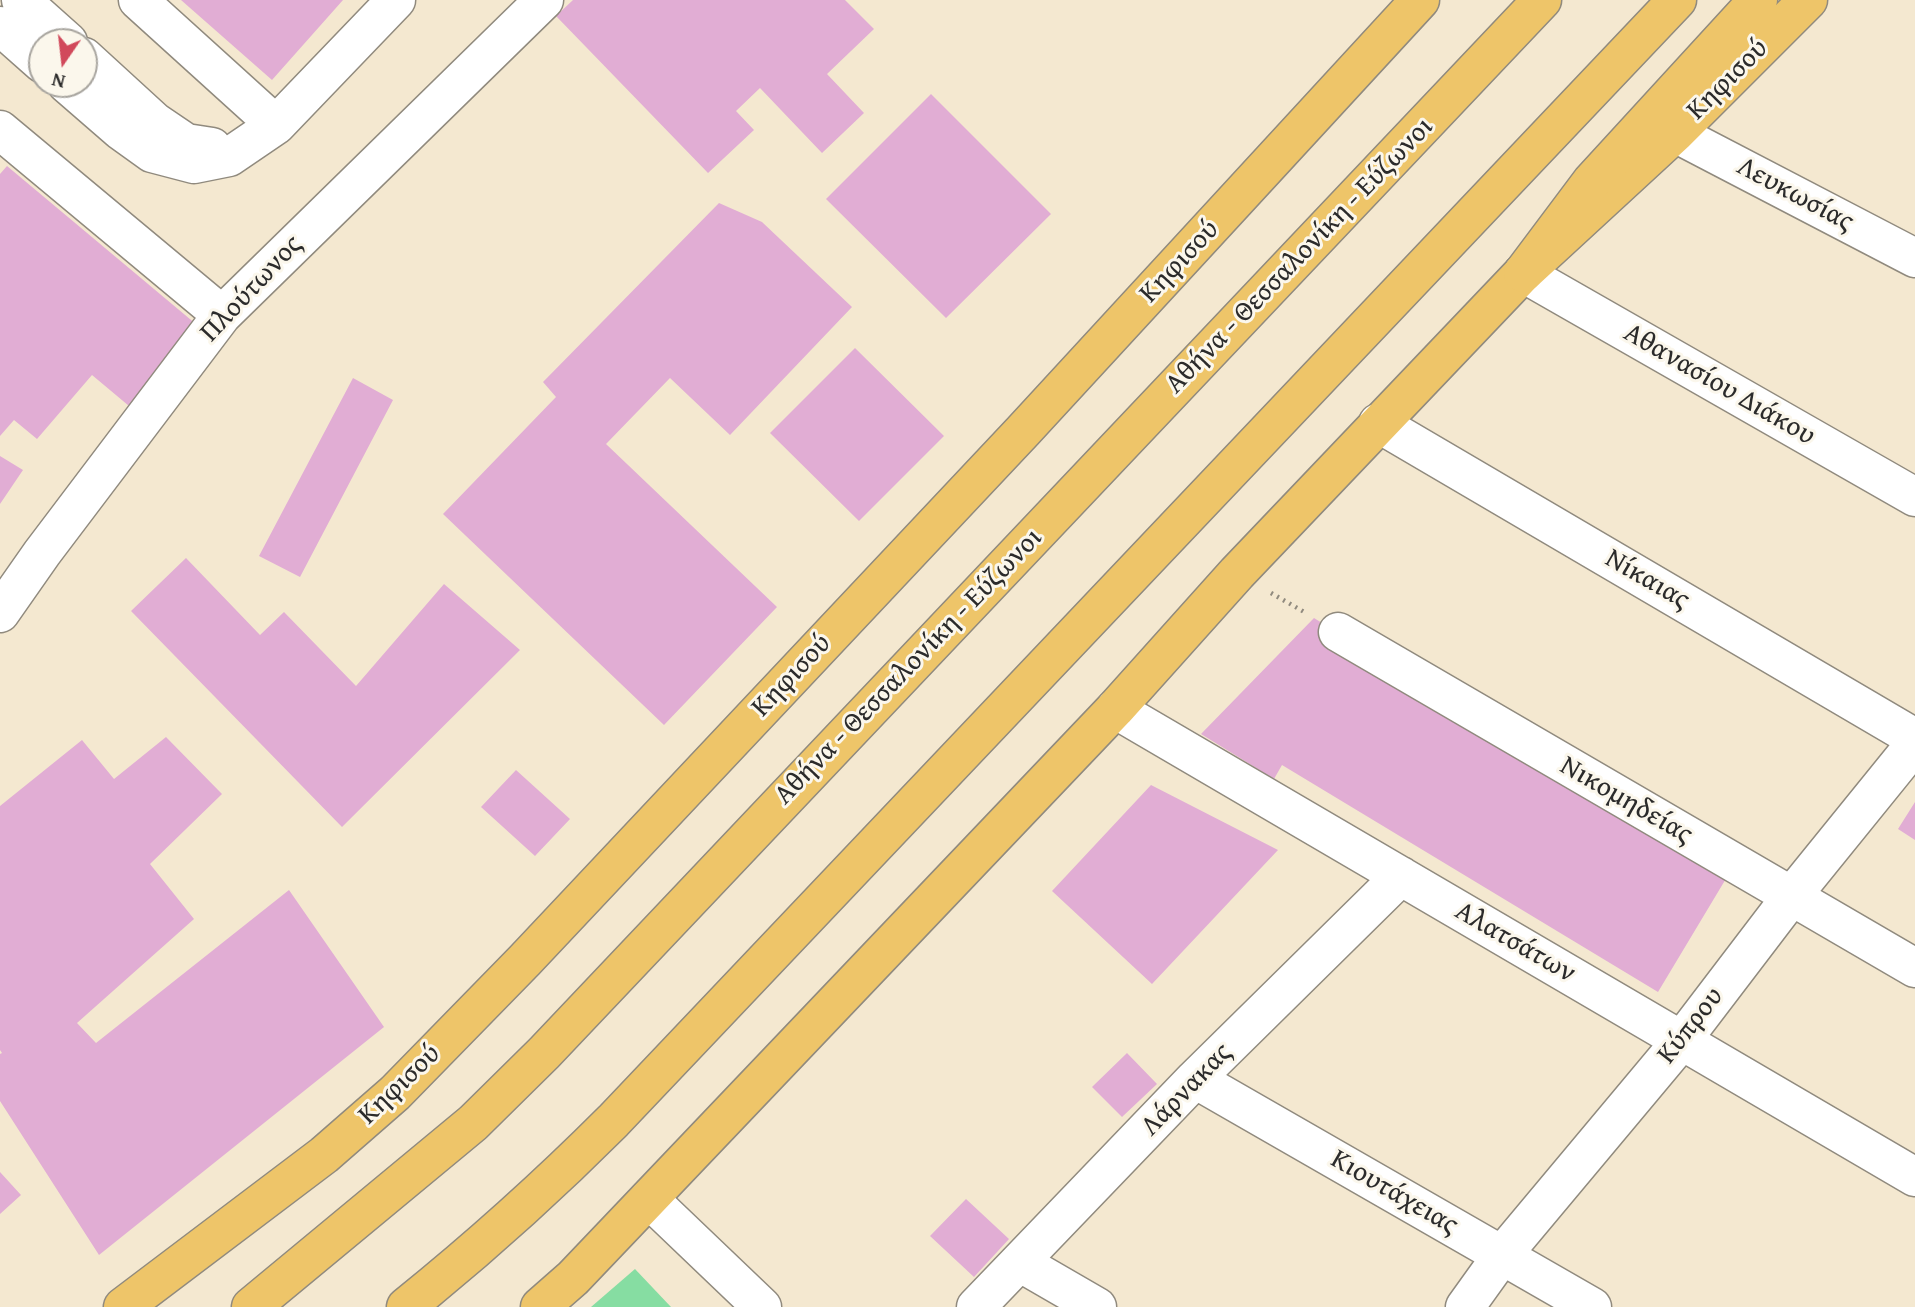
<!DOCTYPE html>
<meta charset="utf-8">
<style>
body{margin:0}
#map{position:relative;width:1915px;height:1307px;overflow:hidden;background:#f4e8d0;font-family:"Gentium Book Plus",serif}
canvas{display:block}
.north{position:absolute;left:28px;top:28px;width:70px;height:70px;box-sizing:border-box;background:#fbf7ec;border:2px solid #a8a59f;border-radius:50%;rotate:194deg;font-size:19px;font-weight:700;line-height:28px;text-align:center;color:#2b2b2b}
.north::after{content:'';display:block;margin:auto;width:24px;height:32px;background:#d1495b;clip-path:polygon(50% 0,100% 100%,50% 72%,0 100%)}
</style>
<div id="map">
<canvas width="1915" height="1307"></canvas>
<div class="north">N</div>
</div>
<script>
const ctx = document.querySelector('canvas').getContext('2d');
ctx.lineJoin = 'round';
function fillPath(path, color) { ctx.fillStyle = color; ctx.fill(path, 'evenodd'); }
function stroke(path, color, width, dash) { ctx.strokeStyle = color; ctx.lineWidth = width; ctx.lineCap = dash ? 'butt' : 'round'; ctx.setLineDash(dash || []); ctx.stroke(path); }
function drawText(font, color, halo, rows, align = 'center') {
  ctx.font = font + ' "Gentium Book Plus",serif'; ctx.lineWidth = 6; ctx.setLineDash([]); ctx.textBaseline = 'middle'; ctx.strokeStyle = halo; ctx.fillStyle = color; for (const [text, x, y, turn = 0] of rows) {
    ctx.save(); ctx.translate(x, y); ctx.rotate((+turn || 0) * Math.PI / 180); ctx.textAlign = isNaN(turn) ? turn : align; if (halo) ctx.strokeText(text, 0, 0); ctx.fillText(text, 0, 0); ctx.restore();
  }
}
fillPath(new Path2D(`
 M635,1269L671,1307H591Z`), '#86dda2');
fillPath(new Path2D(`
 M181,0H343L272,80Z
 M573,0H845L874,29L827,74L864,113L822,153L760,88L736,111L754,130L708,173L556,16Z
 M931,94L1051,214L946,318L826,199Z
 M7,166L203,330L135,411L92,375L37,439L14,420L0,436V174Z
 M719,203L762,222L852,307L730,435L670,378L606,444L777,607L664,725L443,514L556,397L543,382Z
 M855,348L944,436L859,521L770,433Z
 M353,378L393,400L300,577L259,556Z
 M0,456L23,470L0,504Z
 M186,558L260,635L284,612L356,686L444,584L520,650L342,827L131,611Z
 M1314,618L1727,877L1658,992L1282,765L1274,779L1201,734Z
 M166,737L222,794L150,864L194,919L77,1023L96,1043L289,890L384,1027L99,1255L0,1101V1054L2,1053L0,1050V806L82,740L114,779Z
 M516,770L570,819L535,856L481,807Z
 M1151,785L1278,850L1152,984L1052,891Z
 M1915,802V840L1898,829Z
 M1127,1053L1157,1084L1122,1117L1092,1087Z
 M0,1172L21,1195L0,1214Z
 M966,1199L1009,1239L974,1277L930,1236Z`), '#e1add4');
const minor = new Path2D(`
 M21,0L68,42
 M138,0L276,125L396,0
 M0,26L42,63
 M84,57L155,122L186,143L212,147
 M67,84L120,130L152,153L194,164L229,157L276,125
 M0,130L222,315
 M1675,133L1915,258
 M1523,273L1915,497
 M1378,423L1915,738
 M0,613L42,553L222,315L544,0
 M1338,632L1915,968
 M1115,709L1915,1177
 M1195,1079L1592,1307
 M649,1199L762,1307
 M1021,1263L1097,1307
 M976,1307L1195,1079L1401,876
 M1465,1307L1503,1254L1682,1040L1791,897L1915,744`);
const major = new Path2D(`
 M123,1307L324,1155L395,1093L525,960L1023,431L1420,0
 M540,1307L573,1278L1115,709L1237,573L1523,273L1675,133L1808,0`);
const highway = new Path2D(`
 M1523,273L1592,181L1758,0
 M251,1307L473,1123L544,1053L1542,0
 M406,1307C478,1249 547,1187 613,1121L1677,0`);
stroke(minor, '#908a7e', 41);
stroke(major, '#908a7e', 41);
stroke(highway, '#908a7e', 41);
stroke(new Path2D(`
 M1271,593L1306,613`), '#908a7e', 4.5, [2, 5]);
stroke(minor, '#fff', 38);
stroke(major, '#eec569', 38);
stroke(highway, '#eec569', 38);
drawText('28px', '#2b2b2b', '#fbf7ec', [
 ["Κηφισού",1728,80,-45],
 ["Λευκωσίας",1795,195,28],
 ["Αθήνα - Θεσσαλονίκη - Εύζωνοι",1300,256,-46],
 ["Κηφισού",1180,262,-47],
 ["Πλούτωνος",252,289,-47],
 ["Αθανασίου Διάκου",1719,385,30],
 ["Νίκαιας",1647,580,30],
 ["Αθήνα - Θεσσαλονίκη - Εύζωνοι",909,667,-46],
 ["Κηφισού",792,676,-47],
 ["Νικομηδείας",1626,801,30],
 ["Αλατσάτων",1515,943,30],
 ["Κύπρου",1691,1026,-52],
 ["Κηφισού",400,1085,-44],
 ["Λάρνακας",1187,1090,-46],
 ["Κιουτάχειας",1394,1193,30]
]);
</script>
